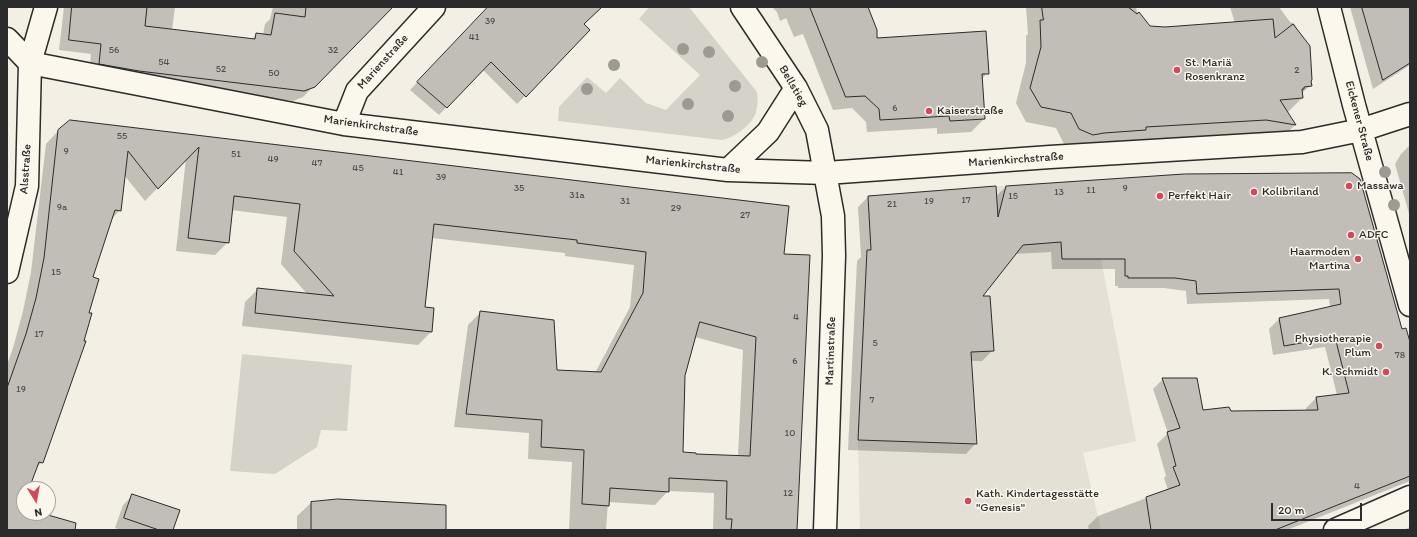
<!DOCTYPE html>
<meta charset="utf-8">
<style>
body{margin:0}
#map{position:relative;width:1417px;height:537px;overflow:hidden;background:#f3efe4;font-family:Itim,sans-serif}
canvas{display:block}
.frame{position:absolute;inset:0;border:8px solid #2b2b2b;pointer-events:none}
.north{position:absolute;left:16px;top:481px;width:40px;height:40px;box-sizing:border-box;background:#fbf7ec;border:1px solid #a8a59f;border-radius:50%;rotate:169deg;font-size:11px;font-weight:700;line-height:16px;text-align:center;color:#2b2b2b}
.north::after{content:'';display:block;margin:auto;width:14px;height:18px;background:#d1495b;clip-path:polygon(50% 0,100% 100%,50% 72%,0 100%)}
.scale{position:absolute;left:1271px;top:503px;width:91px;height:18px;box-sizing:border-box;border:2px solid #2b2b2b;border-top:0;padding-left:5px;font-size:12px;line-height:14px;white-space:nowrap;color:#2b2b2b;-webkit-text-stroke:3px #fbf7ec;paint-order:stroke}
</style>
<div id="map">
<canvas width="1417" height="537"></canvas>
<div class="frame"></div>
<div class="north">N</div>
<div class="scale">20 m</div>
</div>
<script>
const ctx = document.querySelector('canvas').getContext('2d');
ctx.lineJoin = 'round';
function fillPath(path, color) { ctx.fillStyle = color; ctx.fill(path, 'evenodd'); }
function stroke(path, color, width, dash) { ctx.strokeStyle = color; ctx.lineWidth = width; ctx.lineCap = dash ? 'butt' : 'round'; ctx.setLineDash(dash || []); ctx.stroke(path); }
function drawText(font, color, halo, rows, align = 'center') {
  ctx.font = font + ' Itim,sans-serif'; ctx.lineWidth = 3; ctx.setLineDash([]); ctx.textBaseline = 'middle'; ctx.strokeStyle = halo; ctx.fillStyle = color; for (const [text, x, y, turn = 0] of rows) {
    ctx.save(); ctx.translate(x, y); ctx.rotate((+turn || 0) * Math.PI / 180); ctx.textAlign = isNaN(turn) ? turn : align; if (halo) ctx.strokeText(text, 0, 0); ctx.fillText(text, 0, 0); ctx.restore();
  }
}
fillPath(new Path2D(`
 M1044,184L1061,242L1062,259H1101L1136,441L1083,453L1101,530H860L858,440L979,444L971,352L993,351L983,187Z`), '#e4e0d6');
fillPath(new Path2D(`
 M649,7H689L757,92C758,99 758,106 756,112C753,124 734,138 722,140L558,121L559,107L587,77L606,93L620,78L646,103L666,110L700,75L639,19Z
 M242,354L352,365L347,431L321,430L317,447L275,474L230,471Z`), '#d5d2c9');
fillPath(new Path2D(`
 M64,7H175L172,30L251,40L257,34L263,35L265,24L270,19L273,7H392L303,97L293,101L128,81L89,74L91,54L59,50Z
 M489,7H601L583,25L525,96L517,104L482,69L439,115L410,90Z
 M772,7H866L876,39L987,73L981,80L984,119L971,132L937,134V128L867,132L866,122L852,108L833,110L803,34L794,37L786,18L780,21L777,12Z
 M1026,7H1136L1137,11L1149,27L1165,28L1235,23L1230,7H1279L1290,22L1295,24L1311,85L1301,94L1302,98L1287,113L1295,125L1280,140L1077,150L1064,144L1056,128L1026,122L1016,103L1026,63V36L1028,34Z
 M1350,7H1410V65L1373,89Z
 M71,121L782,255L796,530H713L714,493L668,491L655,505L608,502L606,530H569L572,462L528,459L529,433L454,427L468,325L481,312L556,371L595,373L630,307L634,265L565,256V253L432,238L424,308L431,332L418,345L242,326L245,302L258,289L308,295L281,264L287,217L231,210L228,242L215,255L176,251L186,158L145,201L124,175L120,210L111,220L92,278L42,462L35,469L28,489H24V499L21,508L24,509V513H37L41,530H7V365L13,348L23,311L31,272L46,144L59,130ZM695,337L743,350L738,456L695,455L682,453L684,376Z
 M1410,145V217L1395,164L1401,154Z
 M1184,175L1401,330L1410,346V481L1287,530H1089L1088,526L1098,516L1168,490L1164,478L1166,476L1157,444L1168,433L1153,389L1163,379L1202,411H1306V408L1316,398L1337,395L1325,347L1273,355L1269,329L1279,319L1330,307L1329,299L1187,304L1186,291L1164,288H1118V286H1115V269H1052L1051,252L1014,254L980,297L993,350L982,361H970L976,443L966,454L848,450L857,261L861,257L858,207L868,197H995L1006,187Z
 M133,495L172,530H121L115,528L123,505Z
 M311,503L445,530H297V516Z
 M1410,527V530H1403Z`), '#0003');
const building = new Path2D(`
 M72,7H147L145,26L255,39L256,33L271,35L275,13L305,17L306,7H393L315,87L304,91L139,71L99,64L101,44L69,40Z
 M488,7H602L584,24L590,30L526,97L491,62L447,108L417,82Z
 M810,7H868L877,30V38L986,31L989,74H982L985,119L950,121L949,116L880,120L879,109L865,96L846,97Z
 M1042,7H1128L1137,14L1139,12L1150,26L1165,27L1273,19L1275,38L1293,24L1310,46L1312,80L1311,81L1312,86L1304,87V89H1302L1303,98L1280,100L1296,125L1266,120L1146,127V130L1104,133L1093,135L1079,129L1071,113L1041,107L1030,88L1041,47L1040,20H1043Z
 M1362,7H1410V63L1383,80Z
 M70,120L789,206L784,254L810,255L797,530H731L732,519H726L727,481L669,478V492L610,488L609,506L582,504L584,450L541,447L542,420L466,414L480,311L554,320L557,370L601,372L643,293L646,252L577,243V240L434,224L425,307L434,308L432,332L255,313L257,288L334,296L294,251L300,204L234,196L229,243L188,238L199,147L158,189L128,151L121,211L115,210L93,277L99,279L89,313H92L84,341H86L43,463L39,462L29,489H24V502L22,508H24V513H41L76,523L75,530H7V388L26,334L36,298L44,258L58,130ZM700,322L756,337L750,456L696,454V453L683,452L685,376Z
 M1352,173L1360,179L1402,329L1406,328L1410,342V476L1275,530H1151L1146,497L1180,485L1173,467L1176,466L1167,432L1180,428L1162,378H1197L1203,410L1229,407L1231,411L1318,410L1316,397L1349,393L1335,337L1284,346L1279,318L1341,304L1339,289L1197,294L1196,281L1175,278H1128V276H1125V259H1062L1061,242L1023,245L983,296H990L994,351L971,352L977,444L858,440L867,250H871L868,196L996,186L998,217L1006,186L1184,174Z
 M132,494L180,510L173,530H159L124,518Z
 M338,499L446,505V530H311V502Z`);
fillPath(building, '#c0beb6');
stroke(building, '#2b2b2b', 1);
const minor = new Path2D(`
 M742,7L796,88L817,130L833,216L834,256L825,530
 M1329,7L1354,105L1410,305
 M7,39L30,63
 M30,63L344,124L728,170L826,173L1050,157L1302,142L1361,130L1410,114
 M344,124L357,91L434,7
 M728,170L768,132L796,88
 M7,272L27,186L30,63L46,7
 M1335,530L1410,497`);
stroke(minor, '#2b2b2b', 25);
stroke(minor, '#fbf7ec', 22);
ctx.fillStyle = '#9d9a94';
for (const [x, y] of [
 [683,49],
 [709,52],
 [762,62],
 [614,65],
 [735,86],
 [587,89],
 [688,104],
 [728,116],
 [1385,172],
 [1394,205]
]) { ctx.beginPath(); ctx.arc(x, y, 6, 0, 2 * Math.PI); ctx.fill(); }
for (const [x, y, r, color] of [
 [1177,70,4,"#d1495b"],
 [929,111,4,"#d1495b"],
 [1349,186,4,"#d1495b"],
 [1254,192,4,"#d1495b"],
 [1160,196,4,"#d1495b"],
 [1351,235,4,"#d1495b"],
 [1358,259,4,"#d1495b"],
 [1379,346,4,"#d1495b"],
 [1386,372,4,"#d1495b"],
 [968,501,4,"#d1495b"]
]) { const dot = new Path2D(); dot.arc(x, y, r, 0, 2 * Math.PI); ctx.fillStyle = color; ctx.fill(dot); stroke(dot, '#fbf7ec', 1.5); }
drawText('10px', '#50504e', null, [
 ["39",490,21],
 ["41",474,37],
 ["56",114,50],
 ["32",333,50],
 ["54",164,62],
 ["52",221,69],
 ["2",1297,70],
 ["50",274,73],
 ["6",895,108],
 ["55",122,136],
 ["9",66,151],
 ["51",236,154],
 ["49",273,159],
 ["47",317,163],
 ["45",358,168],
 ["41",398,172],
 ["39",441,177],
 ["35",519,188],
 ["9",1125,188],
 ["11",1091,190],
 ["13",1059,192],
 ["31a",577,195],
 ["15",1013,196],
 ["17",966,200],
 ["31",625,201],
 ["19",929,201],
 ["21",892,204],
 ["9a",62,207],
 ["29",676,208],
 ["27",745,215],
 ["15",56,272],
 ["4",796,317],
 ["17",39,334],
 ["5",875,343],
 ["78",1400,355],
 ["6",795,361],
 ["19",21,389],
 ["7",872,400],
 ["10",790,433],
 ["4",1357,486],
 ["12",788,493]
]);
drawText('12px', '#2b2b2b', '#fbf7ec', [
 ["Marienstraße",383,62,-48],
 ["Bellstieg",793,86,60],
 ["Eickener Straße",1359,121,75],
 ["Marienkirchstraße",371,126,8],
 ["Marienkirchstraße",1016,160,-4],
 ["Marienkirchstraße",693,165,6],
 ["Alsstraße",26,169,-86],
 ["Martinstraße",831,351,-88]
]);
drawText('12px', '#2b2b2b', '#fbf7ec', [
 ["St. Mariä",1185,63],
 ["Rosenkranz",1185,77],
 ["Kaiserstraße",937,111],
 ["Massawa",1357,186],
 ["Kolibriland",1262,192],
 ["Perfekt Hair",1168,196],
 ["ADFC",1359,235],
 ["Haarmoden",1350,252,"right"],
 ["Martina",1350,266,"right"],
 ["Physiotherapie",1371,339,"right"],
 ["Plum",1371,353,"right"],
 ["K. Schmidt",1378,372,"right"],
 ["Kath. Kindertagesstätte",976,494],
 ["\"Genesis\"",976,508]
], 'left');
</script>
